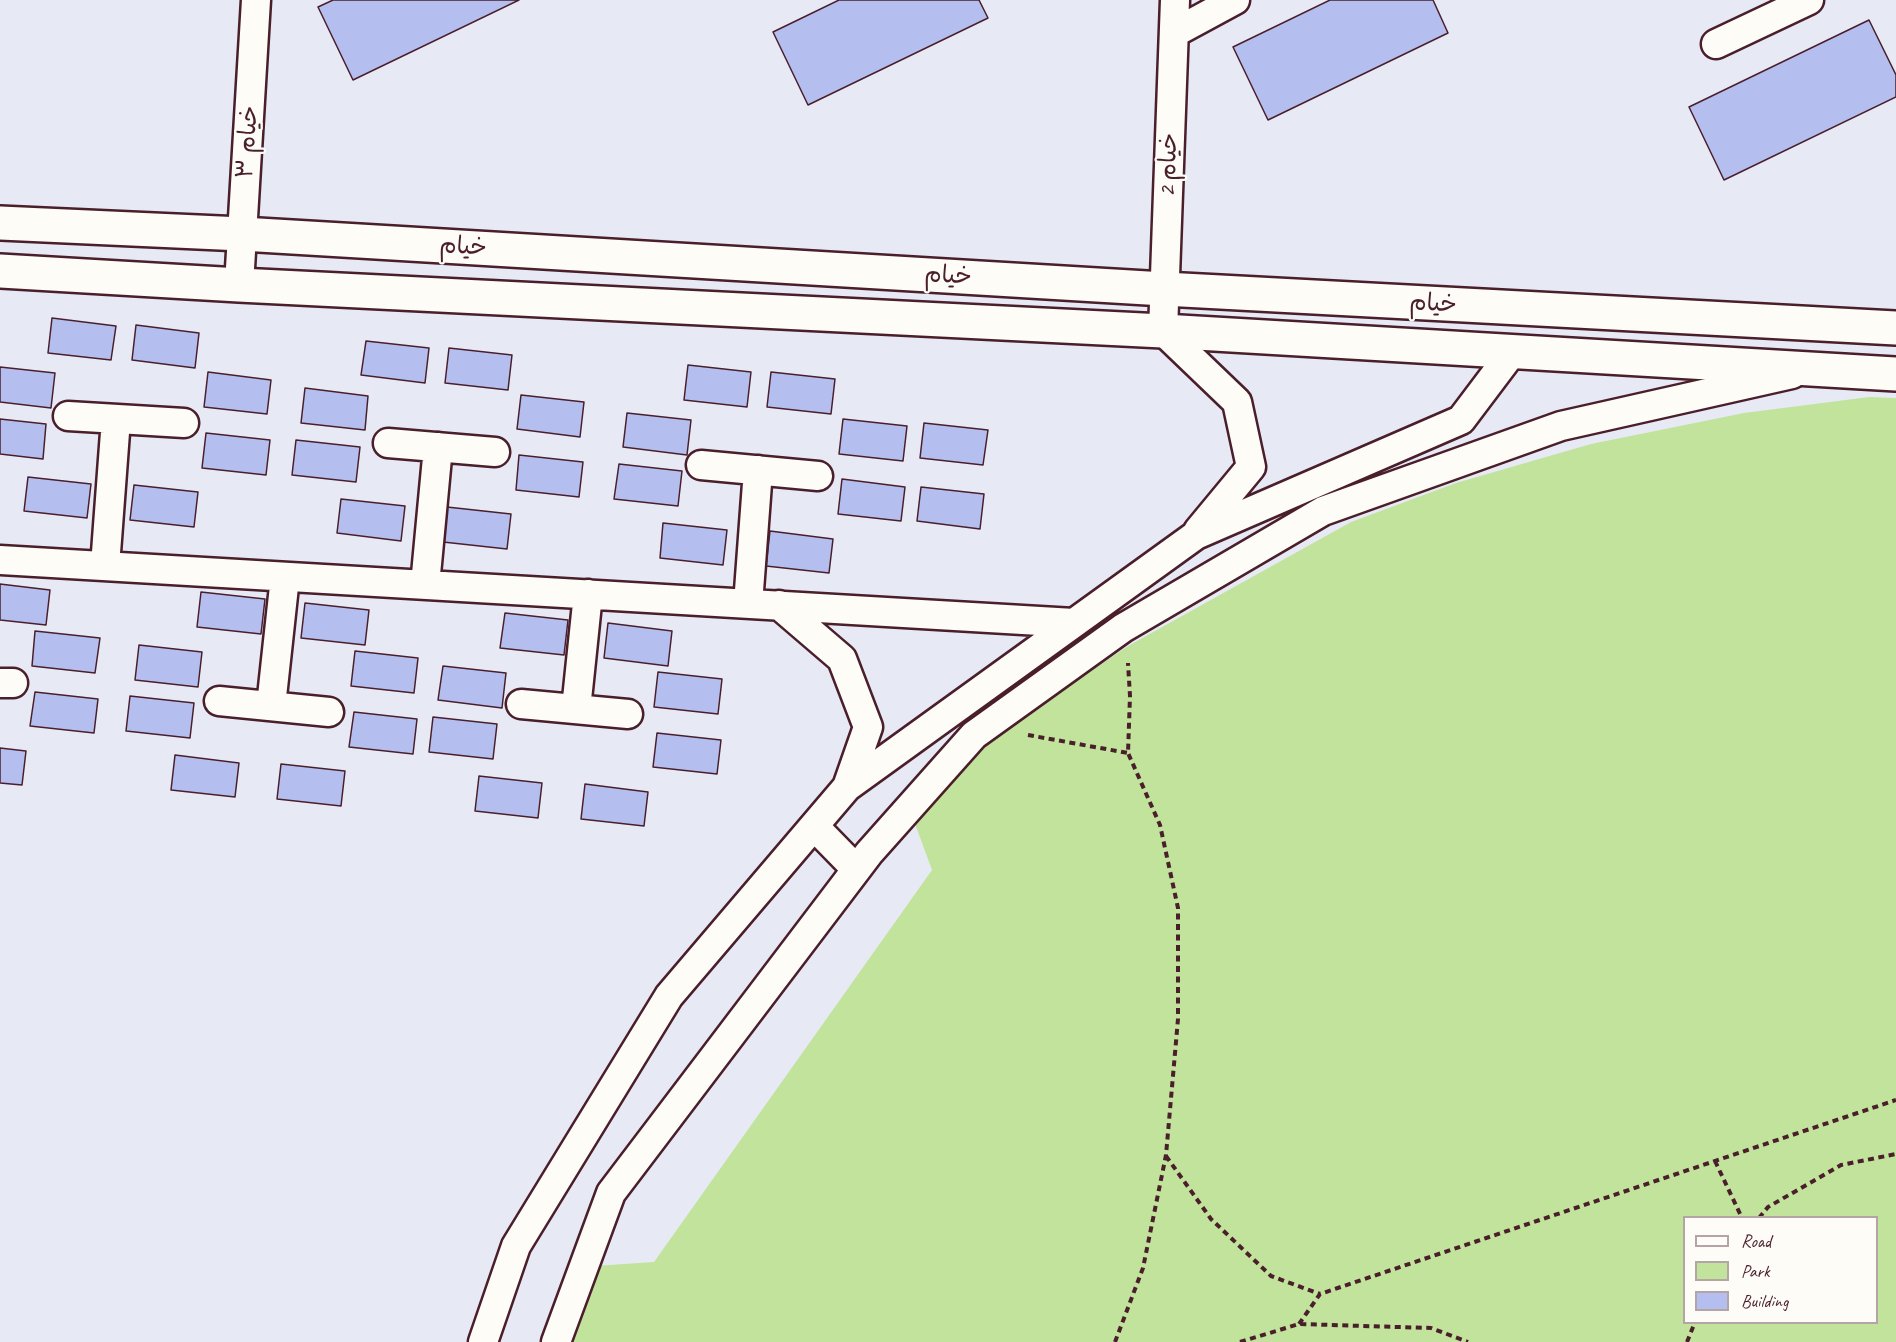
<!DOCTYPE html>
<meta charset="utf-8">
<style>
body{margin:0}
#map{position:relative;width:1896px;height:1342px;overflow:hidden;background:#e7eaf5;font-family:Caveat,sans-serif}
canvas{display:block}
.legend{position:absolute;left:1683px;top:1216px;width:195px;height:108px;box-sizing:border-box;background:#fdfcf7;border:2px solid #b5a4a5;margin:0;padding:8px 10px;list-style:none;font-size:18px;color:#4a1f2b}
.legend li{display:flex;align-items:center;gap:12px;height:30px}
.legend b{width:30px;border:2px solid #b5a4a5}
</style>
<div id="map">
<canvas width="1896" height="1342"></canvas>
<ul class="legend">
<li><b style="height:8px;background:#fdfcf7"></b>Road</li>
<li><b style="height:16px;background:#c2e39c"></b>Park</li>
<li><b style="height:16px;background:#b4bff0"></b>Building</li>
</ul>
</div>
<script>
const ctx = document.querySelector('canvas').getContext('2d');
ctx.lineJoin = 'round';
function fillPath(path, color) { ctx.fillStyle = color; ctx.fill(path, 'evenodd'); }
function stroke(path, color, width, dash) { ctx.strokeStyle = color; ctx.lineWidth = width; ctx.lineCap = dash ? 'butt' : 'round'; ctx.setLineDash(dash || []); ctx.stroke(path); }
function drawText(font, color, halo, rows, align = 'center') {
  ctx.font = font + ' Caveat,"Playpen Sans Arabic",sans-serif'; ctx.lineWidth = 4.5; ctx.setLineDash([]); ctx.textBaseline = 'middle'; ctx.strokeStyle = halo; ctx.fillStyle = color; for (const [text, x, y, turn = 0] of rows) {
    ctx.save(); ctx.translate(x, y); ctx.rotate((+turn || 0) * Math.PI / 180); ctx.textAlign = isNaN(turn) ? turn : align; if (halo) ctx.strokeText(text, 0, 0); ctx.fillText(text, 0, 0); ctx.restore();
  }
}
fillPath(new Path2D(`
 M1869,397L1896,398V1342H560L594,1266L654,1262L932,870L915,824L996,735L1128,646L1351,522L1456,483L1591,444L1744,413ZM1684,1218H1876V1322H1684Z`), '#c2e39c');
const building = new Path2D(`
 M333,0H519L353,80L318,7Z
 M839,0H979L988,18L808,105L773,32Z
 M1330,0H1433L1448,33L1268,120L1233,47Z
 M1869,20L1896,75V97L1724,180L1689,107Z
 M52,318L116,326L111,360L48,353Z
 M136,325L199,333L195,368L132,360Z
 M366,341L429,348L425,383L361,375Z
 M449,348L512,355L508,390L445,383Z
 M688,365L751,372L747,407L684,400Z
 M0,367L55,373L51,408L0,402Z
 M208,372L271,380L267,414L204,407Z
 M771,372L835,379L831,414L767,407Z
 M305,388L368,396L365,430L301,423Z
 M521,395L584,402L580,437L517,429Z
 M627,413L691,420L687,455L623,447Z
 M0,419L46,424L43,459L0,454Z
 M843,419L907,426L903,461L839,454Z
 M924,423L988,430L983,465L920,458Z
 M206,433L270,440L266,475L202,468Z
 M296,440L360,447L356,482L292,475Z
 M519,455L583,462L579,497L516,490Z
 M619,464L682,471L678,506L614,499Z
 M28,477L91,484L87,518L24,511Z
 M842,479L905,487L901,521L838,514Z
 M134,485L198,492L194,527L130,520Z
 M921,487L984,494L980,529L917,521Z
 M341,499L405,506L401,541L337,533Z
 M447,507L511,514L507,549L443,542Z
 M663,523L727,530L723,565L660,558Z
 M770,531L833,539L829,573L766,566Z
 M0,584L50,590L46,625L0,620Z
 M201,592L265,599L261,634L197,627Z
 M305,603L369,610L365,645L301,638Z
 M505,613L568,620L564,655L500,648Z
 M608,623L672,631L668,666L604,658Z
 M35,631L100,638L95,673L32,666Z
 M139,645L202,652L198,687L135,680Z
 M355,651L418,658L414,693L351,686Z
 M443,666L506,673L502,708L438,700Z
 M658,672L722,679L718,714L654,707Z
 M35,692L98,699L94,733L30,726Z
 M130,696L194,703L190,738L126,731Z
 M354,712L417,719L413,754L349,747Z
 M433,717L497,724L493,759L429,752Z
 M657,733L721,740L717,774L653,767Z
 M0,748L26,751L22,785L0,783Z
 M175,755L239,763L235,797L171,790Z
 M281,764L345,771L341,806L277,799Z
 M479,776L542,783L538,818L475,811Z
 M585,784L648,792L644,826L581,819Z`);
fillPath(building, '#b4bff0');
stroke(building, '#4a1f2b', 1.5);
const minor = new Path2D(`
 M1175,0L1163,331L1237,402L1251,467L1198,531
 M1174,33L1235,0
 M1716,44L1809,0
 M239,285L256,0
 M68,416L184,423
 M388,443L495,452
 M701,465L818,476
 M0,560L1074,623
 M105,566L116,419
 M425,585L438,447
 M748,604L758,470
 M779,605L842,659L868,727L847,787
 M0,683H13
 M219,701L329,712
 M521,704L628,714
 M271,706L285,577
 M576,709L588,594
 M814,826L856,869
 M483,1342L516,1246L669,996L847,787L1196,535L1461,420L1513,351
 M556,1342L611,1193L869,853L974,735L1123,628L1323,511L1561,426L1792,374`);
const tertiary = new Path2D(`
 M0,223L242,234L1164,289L1896,328
 M0,271L239,285L1163,331L1896,374`);
stroke(minor, '#4a1f2b', 33);
stroke(tertiary, '#4a1f2b', 38);
stroke(new Path2D(`
 M1028,735L1128,753
 M1166,1156L1211,1219L1271,1276L1320,1294
 M1715,1161L1742,1218
 M1759,1218L1768,1207L1841,1165L1896,1154
 M1299,1324L1320,1294L1896,1100
 M1115,1342L1143,1268L1166,1155L1178,1019V908L1160,825L1128,753L1130,696L1128,663
 M1240,1342L1299,1324L1431,1328L1468,1342
 M1687,1342L1695,1322`), '#4a1f2b', 4, [6, 4.5]);
stroke(minor, '#fdfcf7', 28);
stroke(tertiary, '#fdfcf7', 33);
drawText('24px', '#4a1f2b', '#fdfcf7', [
 ["خیام ۳",248,142,-86],
 ["خیام 2",1169,165,-88],
 ["خیام",463,247,3],
 ["خیام",948,276,3],
 ["خیام",1433,304,3]
]);
</script>
